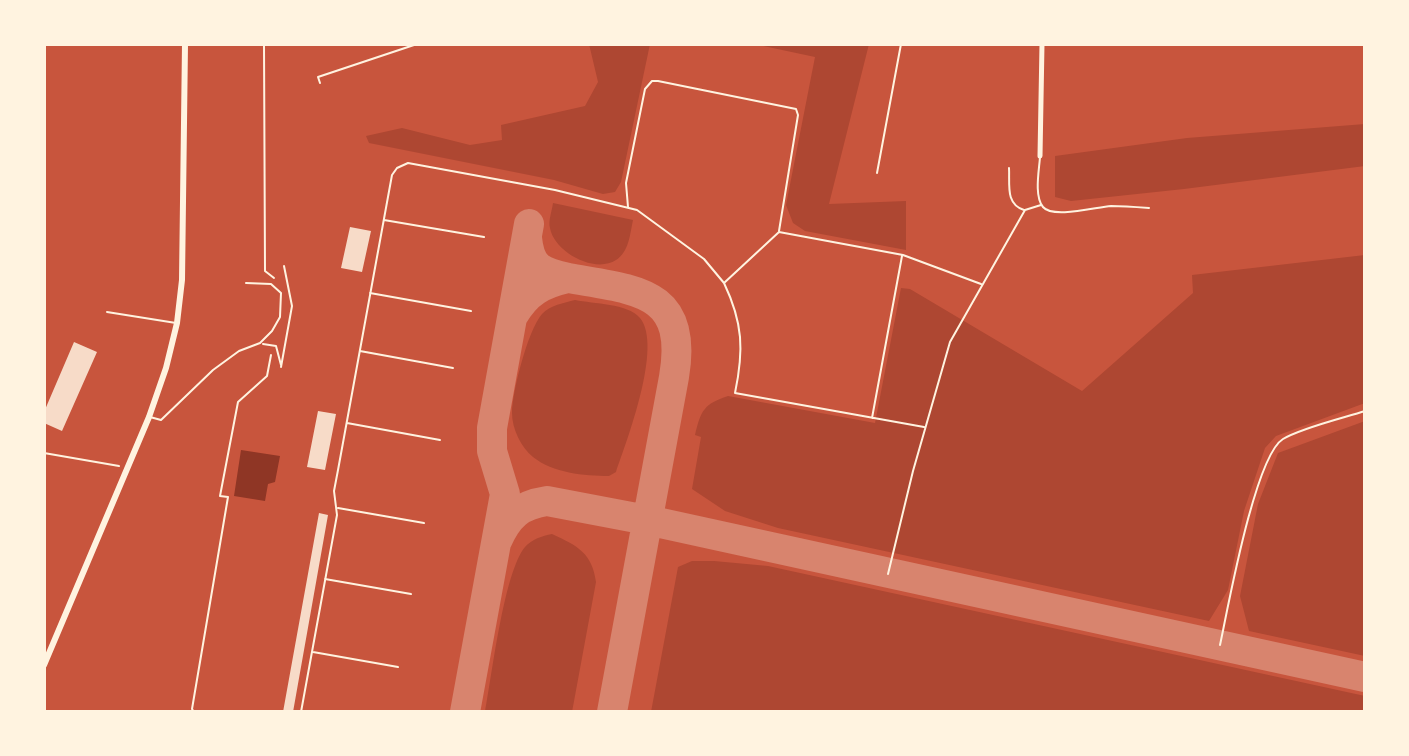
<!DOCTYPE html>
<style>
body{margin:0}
#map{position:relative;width:1409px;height:756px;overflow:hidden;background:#c8553d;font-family:Cabin,sans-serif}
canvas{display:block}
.frame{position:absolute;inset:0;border:46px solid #fff3e0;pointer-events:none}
</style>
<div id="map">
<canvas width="1409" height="756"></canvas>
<div class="frame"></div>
</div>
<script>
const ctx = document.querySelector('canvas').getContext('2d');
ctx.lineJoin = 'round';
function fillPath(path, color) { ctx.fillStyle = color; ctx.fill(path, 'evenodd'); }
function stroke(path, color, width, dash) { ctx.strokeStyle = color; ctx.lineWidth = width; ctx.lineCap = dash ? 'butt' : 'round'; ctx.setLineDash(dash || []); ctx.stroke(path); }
fillPath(new Path2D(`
 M589,44H650L621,182L615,192L603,194L554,180L369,143L366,136L402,128L470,145L502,140L501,125L585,106L598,82Z
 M754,44H869L829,204L906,201V250L805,231L793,223L786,205L815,57Z
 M1365,124V166L1184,189L1071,201L1055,197V156L1187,138Z
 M553,203L633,220C630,234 629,252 616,260C595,274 554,252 550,228C548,221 552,211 553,203Z
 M1365,255V403L1276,436L1265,448L1244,511L1228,590L1209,621L778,528L725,511L692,489L701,437L695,435C701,410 704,404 728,396L875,423L901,288L910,289L1082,391L1193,293L1192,275Z
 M575,300C594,304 627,303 640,318C663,346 627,440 616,472L609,476C584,476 553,473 533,457C521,447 512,429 512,413C512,392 528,330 542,314C550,305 564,303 575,300Z
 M1365,421V656L1249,631L1240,596L1258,504L1278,453Z
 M552,534C578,546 592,553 596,582L572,712H485C492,676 504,572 525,547C532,539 542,536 552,534Z
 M692,561H714L768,566L1365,696V712H651L678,567Z`), '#ae4732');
fillPath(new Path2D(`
 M241,450L280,456L275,482L268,484L265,501L234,496Z`), '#8f3625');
stroke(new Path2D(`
 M568,278C636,290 689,290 674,377L612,712
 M513,316C527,292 542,284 568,278C541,272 530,268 527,238
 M497,541C508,516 520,505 547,501L647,520L1365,677
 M465,712L505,494L492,451V428L529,224`), '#d8846e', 30);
fillPath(new Path2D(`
 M350,227L371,231L362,272L341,268Z
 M74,342L97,352L62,431L44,423V412Z
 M318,411L336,414L325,470L307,467Z
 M319,513L328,515L293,712H283Z`), '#f7dbc8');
stroke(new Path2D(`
 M264,44L265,271L274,278
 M320,83L318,77L417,44
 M877,173L901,44
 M44,453L119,466
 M194,712L192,709L228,497L220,496L238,402L267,376L271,355`), '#fff3e0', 2);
stroke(new Path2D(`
 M1040,157C1039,171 1034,196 1043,207C1053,219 1096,207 1111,206C1123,206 1136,207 1149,208
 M1009,168C1010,184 1005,204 1024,210
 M628,207L626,183L645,89L652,81H658L796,109L798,115L779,231
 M384,220L484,237
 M724,283C743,323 744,350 735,393L924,427
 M370,293L471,311
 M107,312L176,323
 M263,344L276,346L281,365
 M360,351L453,368
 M281,367L292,306L284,266
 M150,417L161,420L213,370L239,351L260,343L272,331L280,317L281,293L271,284L246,283
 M872,418L902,256
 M347,423L440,440
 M338,508L424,523
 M888,574L913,471L950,342L1025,210L1041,205
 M325,579L411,594
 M1220,645C1228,608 1255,456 1283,439C1301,428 1343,418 1365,411
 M313,652L398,667
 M301,712L337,515L334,491L338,470L392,175L397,168L408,163L555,190L637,210L704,259L724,283L779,232L903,255L981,284`), '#fff3e0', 2);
stroke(new Path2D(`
 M1040,156L1042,44`), '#fff3e0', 5);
stroke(new Path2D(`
 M44,665L149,417L166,368L177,323L182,280L185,44`), '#fff3e0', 6);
</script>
